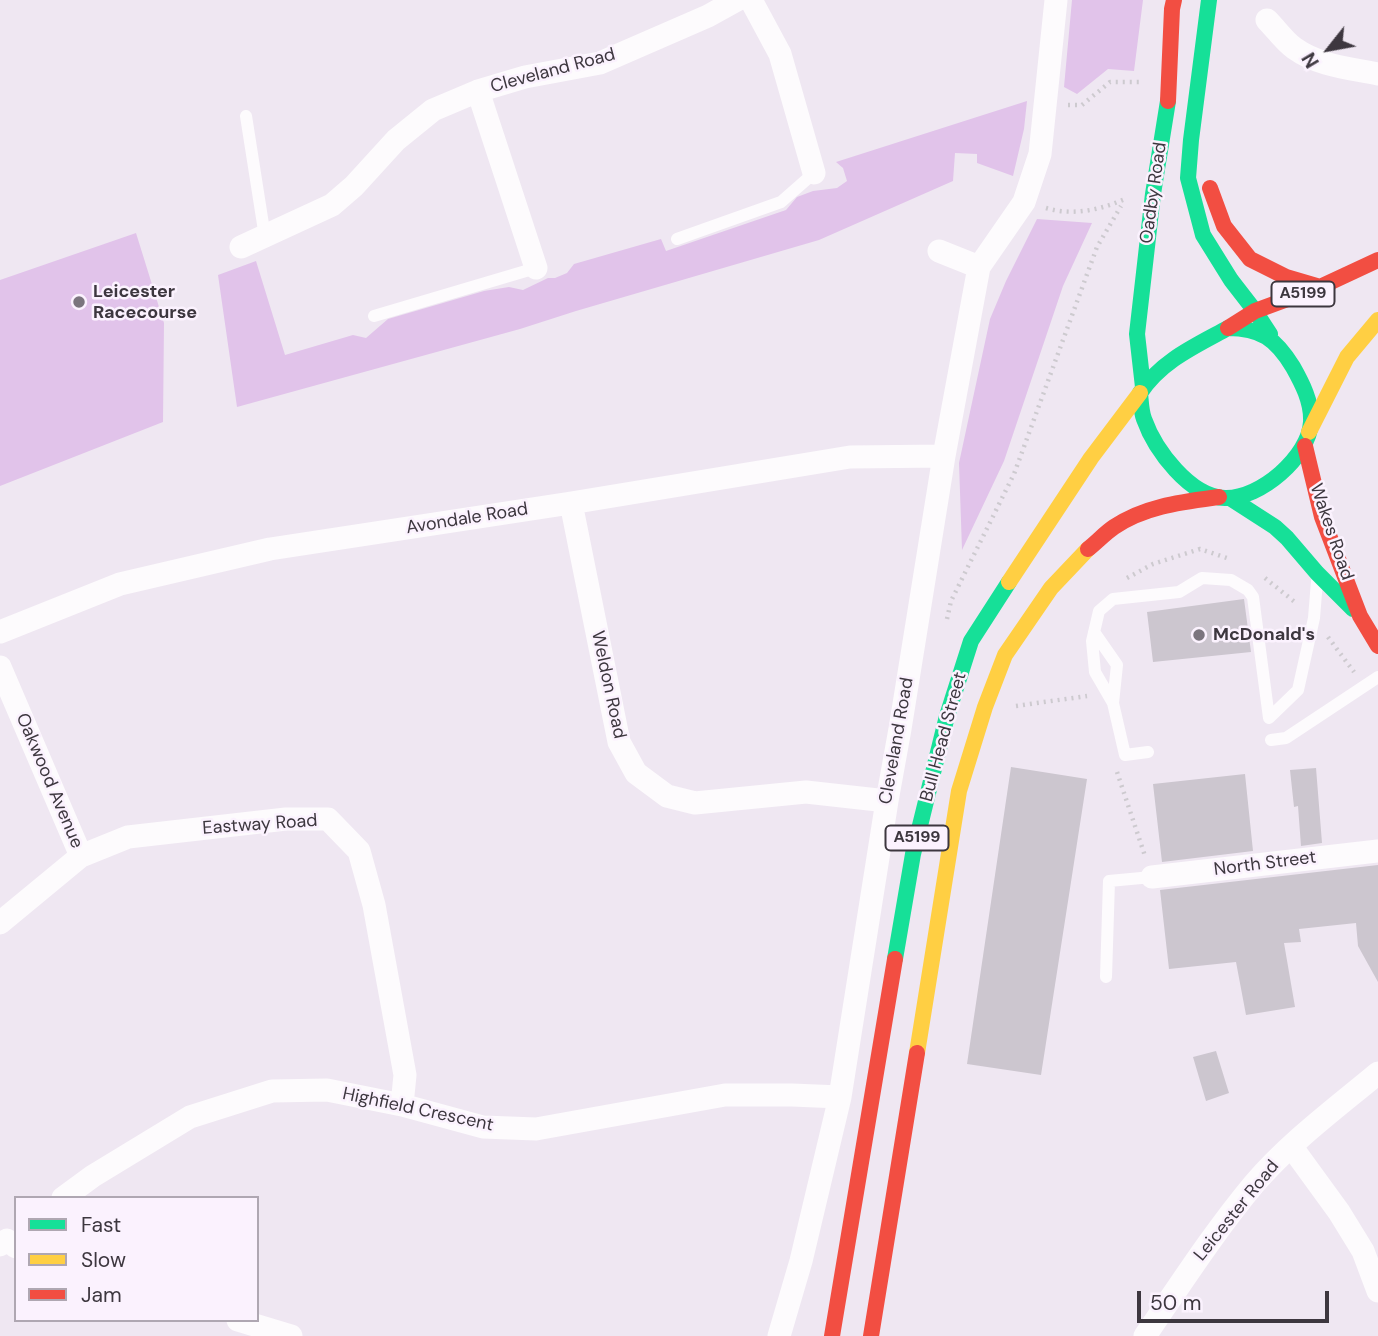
<!DOCTYPE html>
<style>
body{margin:0}
#map{position:relative;width:1378px;height:1336px;overflow:hidden;background:#efe7f2;font-family:"DM Sans",sans-serif}
canvas{display:block}
.legend{position:absolute;left:14px;top:1196px;width:245px;height:126px;box-sizing:border-box;background:#fbf2fe;border:2px solid #afa7b2;margin:0;padding:9px 12px;list-style:none;font-size:21px;color:#3d373f}
.legend li{display:flex;align-items:center;gap:14px;height:35px}
.legend b{width:35px;border:2px solid #afa7b2}
.north{position:absolute;left:1294px;top:14px;width:70px;height:70px;-webkit-text-stroke:5px #fbf2fe;paint-order:stroke;rotate:239deg;font-size:19px;font-weight:700;line-height:28px;text-align:center;color:#3d373f}
.north::after{content:'';display:block;margin:auto;width:24px;height:32px;background:#3d373f;clip-path:polygon(50% 0,100% 100%,50% 72%,0 100%)}
.scale{position:absolute;left:1137px;top:1291px;width:192px;height:32px;box-sizing:border-box;border:4px solid #3d373f;border-top:0;padding-left:9px;font-size:21px;line-height:24px;white-space:nowrap;color:#3d373f;-webkit-text-stroke:5px #fbf2fe;paint-order:stroke}
</style>
<div id="map">
<canvas width="1378" height="1336"></canvas>
<ul class="legend">
<li><b style="height:9px;background:#16e098"></b>Fast</li>
<li><b style="height:9px;background:#ffcf43"></b>Slow</li>
<li><b style="height:9px;background:#f24e42"></b>Jam</li>
</ul>
<div class="north">N</div>
<div class="scale">50 m</div>
</div>
<script>
const ctx = document.querySelector('canvas').getContext('2d');
ctx.lineJoin = 'round';
function fillPath(path, color) { ctx.fillStyle = color; ctx.fill(path, 'evenodd'); }
function stroke(path, color, width, dash) { ctx.strokeStyle = color; ctx.lineWidth = width; ctx.lineCap = dash ? 'butt' : 'round'; ctx.setLineDash(dash || []); ctx.stroke(path); }
function drawText(font, color, halo, rows, align = 'center') {
  ctx.font = font + ' "DM Sans",sans-serif'; ctx.lineWidth = 5; ctx.setLineDash([]); ctx.textBaseline = 'middle'; ctx.strokeStyle = halo; ctx.fillStyle = color; for (const [text, x, y, turn = 0] of rows) {
    ctx.save(); ctx.translate(x, y); ctx.rotate((+turn || 0) * Math.PI / 180); ctx.textAlign = isNaN(turn) ? turn : align; if (halo) ctx.strokeText(text, 0, 0); ctx.fillText(text, 0, 0); ctx.restore();
  }
}
fillPath(new Path2D(`
 M1072,0H1143L1134,71L1108,69L1077,94L1064,87Z
 M1027,101L1024,129L1013,176L977,163V154L955,153L953,181L819,240L576,311L520,329L237,407L218,275L256,261L285,355L353,335L366,338L388,319L484,291L509,287L523,290L548,278H555L567,273L574,264L661,239L666,251L786,210L797,197L813,191L837,188L847,181L843,168L836,162Z
 M1037,219L1092,223L1063,286L1004,461L962,550L959,463L990,319L1006,281Z
 M136,233L164,323L163,422L0,486V280Z`), '#e1c3ea');
fillPath(new Path2D(`
 M1244,599L1251,652L1153,662L1147,612Z
 M1011,767L1087,779L1041,1075L967,1064Z
 M1316,768L1322,843L1301,846L1298,806L1294,807L1290,770Z
 M1245,774L1253,851L1162,862L1153,784Z
 M1378,865V982L1358,946L1356,923L1299,929L1301,942L1284,943L1295,1007L1246,1015L1236,962L1169,969L1160,890Z
 M1216,1051L1229,1093L1206,1101L1193,1057Z`), '#ccc6cf');
stroke(new Path2D(`
 M1068,105H1082L1110,82H1140
 M1046,208C1073,216 1100,210 1125,199
 M1127,578L1153,564L1200,549L1230,559
 M1265,578L1296,603
 M947,619L951,601L1014,474L1097,247L1121,206
 M1328,637L1354,672
 M1016,706L1087,696
 M1117,772L1145,856`), '#cdcacf', 4.5, [2, 5]);
stroke(new Path2D(`
 M246,116L265,237
 M677,239L781,202L814,173
 M374,316L536,268
 M1094,632L1117,665L1113,703
 M1271,740L1286,738L1378,677
 M1148,752L1125,755L1113,703L1095,672L1092,641L1099,611L1113,599L1179,592L1202,578L1231,580L1248,590L1253,597L1269,718L1298,690L1314,618L1317,581
 M1106,977L1109,881L1152,877`), '#fdfbfd', 12);
stroke(new Path2D(`
 M751,0L780,54L814,173
 M1267,20C1276,29 1284,41 1294,48C1319,66 1349,68 1378,74
 M478,91L536,268
 M241,247L332,205L354,186L396,140L433,110L478,91L525,77L600,63L708,16L737,0
 M939,251L979,267
 M571,503L619,742L636,773L667,796L695,803L806,792L887,801
 M0,632L120,584L270,549L571,503L850,457L944,456
 M0,667L81,856
 M1152,877L1378,851
 M0,923L81,856L128,837L286,819H328L359,851L374,905L405,1075L402,1105
 M1291,1146L1339,1212L1363,1251L1378,1291
 M63,1198L93,1176L190,1117L272,1091L327,1090L402,1105L483,1127L536,1129L725,1095H792L840,1097
 M0,1245L7,1240L16,1247
 M238,1320L291,1336
 M779,1336L801,1261L840,1097L887,801L900,729L944,456L979,267L1024,202L1040,154L1056,0
 M1145,1336C1180,1285 1214,1232 1254,1184C1290,1142 1336,1108 1378,1073`), '#fdfbfd', 23);
stroke(new Path2D(`
 M1209,0L1191,140L1188,178L1203,235L1231,280L1255,311L1270,334
 M1228,328C1261,328 1276,339 1293,367C1302,383 1312,402 1311,422C1309,457 1260,499 1225,498C1190,497 1155,450 1144,419C1141,411 1141,402 1140,393C1161,361 1195,346 1228,328Z
 M1143,387L1137,334L1153,194L1168,101
 M1230,498L1275,527L1287,538L1317,573L1353,609
 M895,959L913,854L947,716L971,641L1009,582`), '#16e098', 16);
stroke(new Path2D(`
 M1309,432L1347,357L1378,320
 M1009,582L1091,458L1140,393
 M917,1053L959,791L985,707L1005,655L1051,588L1088,549`), '#ffcf43', 16);
stroke(new Path2D(`
 M1168,101L1172,9L1174,0
 M1210,188L1224,226L1250,259L1286,277L1320,287
 M1228,328L1255,311L1320,287L1378,260
 M1305,446L1322,517L1360,616L1378,646
 M1088,549C1097,542 1105,533 1114,527C1145,506 1182,502 1219,497
 M832,1336L895,959
 M871,1336L917,1053`), '#f24e42', 16);
for (const [x, y, r, color] of [
 [79,302,7,"#7b757e"],
 [1199,635,7,"#7b757e"]
]) { const dot = new Path2D(); dot.arc(x, y, r, 0, 2 * Math.PI); ctx.fillStyle = color; ctx.fill(dot); stroke(dot, '#fbf2fe', 2.5); }
for (const [x, y, w] of [
 [1303,294,63],
 [917,838,63]
]) { const box = new Path2D(); box.roundRect(x - w / 2, y - 12.5, w, 25, 5); ctx.fillStyle = '#fbf2fe'; ctx.fill(box); stroke(box, '#3d373f', 2); }
drawText('bold 16px', '#3d373f', null, [
 ["A5199",1303,294],
 ["A5199",917,838]
]);
drawText('18px', '#3d373f', '#fbf2fe', [
 ["Cleveland Road",553,71,-15],
 ["Oadby Road",1154,193,-82],
 ["Avondale Road",467,519,-9],
 ["Wakes Road",1331,532,71],
 ["Weldon Road",608,685,78],
 ["Bull Head Street",944,737,-75],
 ["Cleveland Road",897,741,-80],
 ["Oakwood Avenue",49,781,67],
 ["Eastway Road",260,825,-4],
 ["North Street",1265,864,-7],
 ["Highfield Crescent",418,1110,12],
 ["Leicester Road",1237,1211,-51]
]);
drawText('bold 18px', '#3d373f', '#fbf2fe', [
 ["Leicester",93,292],
 ["Racecourse",93,313],
 ["McDonald's",1213,635]
], 'left');
</script>
